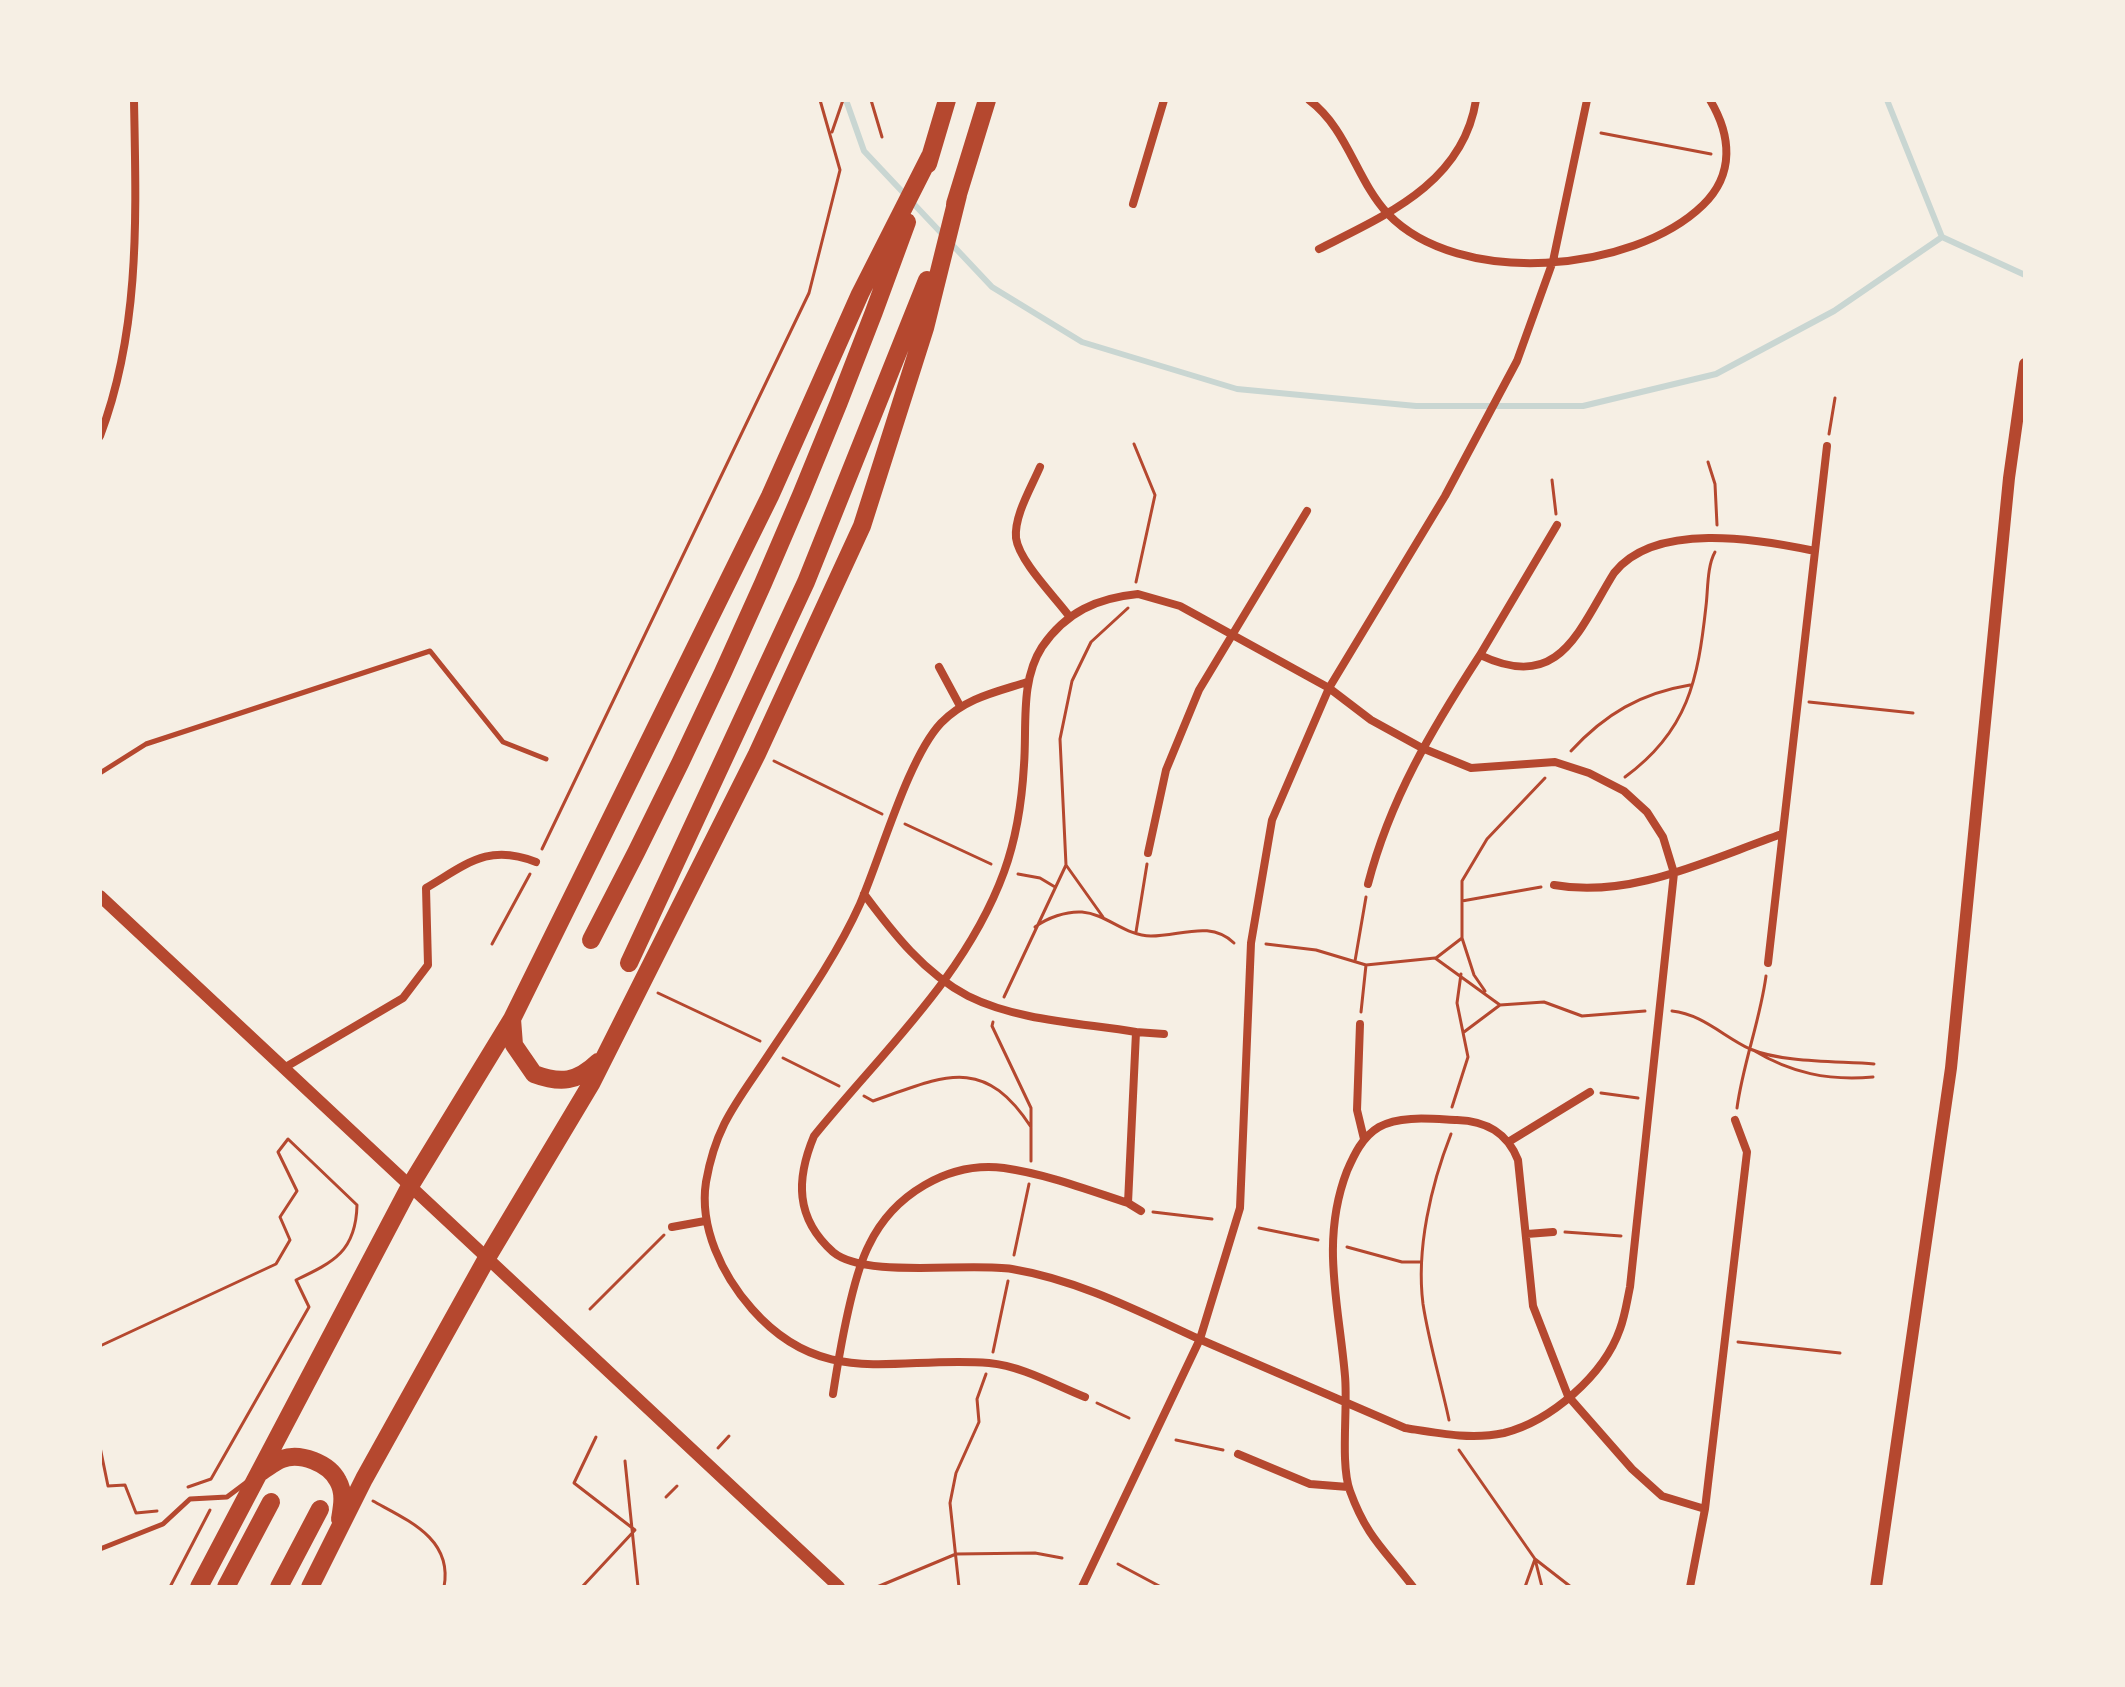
<!DOCTYPE html>
<style>
body{margin:0}
#map{position:relative;width:2125px;height:1687px;overflow:hidden;background:#f6efe4;font-family:"Noto Serif",serif}
canvas{display:block}
.frame{position:absolute;inset:0;border:102px solid #f6efe4;pointer-events:none}
</style>
<div id="map">
<canvas width="2125" height="1687"></canvas>
<div class="frame"></div>
</div>
<script>
const ctx = document.querySelector('canvas').getContext('2d');
ctx.lineJoin = 'round';
function stroke(path, color, width, dash) { ctx.strokeStyle = color; ctx.lineWidth = width; ctx.lineCap = dash ? 'butt' : 'round'; ctx.setLineDash(dash || []); ctx.stroke(path); }
stroke(new Path2D(`
 M846,100L864,151L992,287L1082,342L1237,389L1416,406H1583L1716,374L1834,311L1942,237L2025,275
 M1887,100L1942,237`), '#c9d6d2', 6);
stroke(new Path2D(`
 M871,100L882,137
 M832,132L843,100
 M1601,133L1711,154
 M1829,434L1835,398
 M1134,444L1155,495L1136,582
 M1708,462L1715,484L1717,525
 M1552,480L1556,514
 M1809,702L1913,713
 M1571,751C1605,714 1641,693 1690,685
 M774,761L882,814
 M1625,777C1688,731 1698,680 1706,606C1708,590 1707,566 1715,552
 M905,824L991,864
 M542,849L809,293L840,170L820,100
 M1066,865L1103,917
 M1018,874L1040,878L1055,887
 M1462,901L1541,887
 M1035,927C1047,918 1066,911 1082,912C1107,914 1125,936 1151,936C1181,936 1210,920 1234,943
 M1136,932L1147,864
 M492,944L530,874
 M1266,944L1316,950L1366,965L1435,958L1500,1005L1544,1002L1582,1016L1645,1011
 M1436,958L1462,938
 M1355,961L1366,897
 M1485,991L1474,975L1462,938V881L1487,839L1545,778
 M658,993L760,1041
 M1004,997L1066,865L1060,739L1072,681L1091,642L1128,608
 M1672,1011C1702,1014 1724,1037 1750,1049C1783,1063 1838,1061 1874,1064
 M1361,1012L1366,965
 M993,1022L992,1026L1031,1108V1161
 M1464,1032L1500,1005
 M1753,1050C1791,1073 1828,1081 1873,1077
 M783,1058L839,1086
 M1601,1093L1638,1098
 M864,1096L873,1101C942,1077 983,1053 1031,1127
 M1452,1107L1468,1057L1457,1003L1461,974
 M1737,1108C1743,1063 1760,1021 1766,976
 M1153,1212L1212,1219
 M1259,1228L1318,1240
 M1565,1232L1621,1236
 M1347,1247L1402,1262H1421
 M1014,1255L1029,1184
 M590,1309L664,1235
 M1738,1342L1840,1353
 M100,1346L276,1264L290,1240L280,1217L297,1191L278,1152L288,1139L357,1205C356,1251 334,1262 296,1280L309,1307L211,1479L188,1487
 M993,1352L1008,1281
 M1097,1403L1129,1418
 M1449,1420C1441,1382 1429,1343 1423,1304C1416,1249 1431,1185 1451,1134
 M1176,1440L1223,1450
 M100,1447L108,1486L125,1485L136,1513L157,1511
 M718,1448L729,1436
 M1459,1450L1535,1559L1542,1587
 M625,1461L638,1587
 M666,1497L677,1486
 M373,1501C409,1521 453,1539 444,1587
 M1118,1564L1161,1587
 M170,1587L210,1510
 M582,1587L635,1530L574,1483L596,1437
 M877,1587L956,1554L1035,1553L1062,1558
 M959,1587L950,1503L956,1473L979,1422L977,1399L986,1374
 M1525,1587L1535,1559L1571,1587`), '#b5482f', 3);
stroke(new Path2D(`
 M100,773L146,744L430,651L503,742L546,759
 M100,1549L163,1524L190,1499L227,1497L247,1482`), '#b5482f', 5);
stroke(new Path2D(`
 M1309,100C1348,129 1356,180 1388,214C1459,288 1633,273 1703,205C1735,174 1731,135 1710,100
 M1133,204L1164,100
 M1319,249C1386,215 1463,183 1476,100
 M100,436C141,328 136,213 134,100
 M1040,467C1031,488 1014,516 1016,538C1019,561 1055,597 1069,616
 M1138,594L1180,606L1329,688L1371,720L1422,748L1471,768L1555,762L1589,773L1624,791L1647,812L1663,837L1674,873L1630,1287C1627,1301 1625,1316 1620,1329C1604,1375 1551,1421 1504,1433C1471,1440 1437,1433 1405,1428C1337,1399 1268,1369 1199,1339C1138,1311 1078,1280 1012,1269C967,1262 865,1279 833,1252C795,1218 796,1179 814,1136C882,1052 966,976 1004,872C1016,839 1022,800 1024,765C1027,726 1020,681 1042,647C1066,612 1097,598 1138,594Z
 M1480,655L1557,525
 M939,667L960,706
 M1027,682C996,692 965,698 941,723C908,758 881,856 860,904C836,957 801,1006 769,1054C738,1101 716,1124 706,1182C699,1227 722,1275 752,1309C824,1391 897,1355 989,1363C1022,1366 1055,1385 1085,1397
 M1148,853L1166,770L1199,690L1307,511
 M1368,884C1390,799 1432,729 1480,655C1560,693 1578,631 1614,573C1655,521 1758,539 1815,551
 M1554,885C1632,899 1709,859 1782,834
 M1768,963L1827,446
 M1360,1024L1357,1110L1364,1139
 M1136,1032L1164,1034
 M284,1068L403,998L428,965L426,888C467,864 488,843 536,862
 M1510,1141L1590,1092
 M1128,1203L1141,1211
 M672,1227L705,1221
 M1527,1234L1553,1232
 M833,1394C839,1355 852,1278 869,1245C893,1195 948,1161 1004,1168C1046,1174 1088,1190 1128,1203L1136,1032C1082,1023 1018,1021 968,996C924,973 893,933 864,894
 M1238,1454L1310,1484L1348,1487
 M1082,1587L1200,1339L1240,1208L1251,943L1272,820L1329,688L1445,496L1517,361L1553,261L1587,100
 M1413,1587C1385,1550 1367,1538 1350,1491C1340,1464 1348,1408 1345,1376C1339,1305 1320,1241 1347,1171C1354,1155 1362,1137 1379,1127C1400,1115 1433,1119 1457,1120C1486,1121 1507,1132 1518,1160L1533,1306L1568,1396L1632,1469L1662,1496L1705,1509
 M1690,1587L1705,1509L1747,1152L1735,1120`), '#b5482f', 8);
stroke(new Path2D(`
 M100,896L839,1587
 M1876,1587L1951,1068L2009,478L2025,364`), '#b5482f', 12);
stroke(new Path2D(`
 M928,164L947,100
 M955,204L987,100
 M591,940C714,706 818,471 907,222
 M629,963L806,582L927,280
 M512,1019L514,1045L534,1074C561,1084 577,1082 598,1062
 M259,1473C266,1469 274,1462 282,1459C300,1452 329,1463 338,1481C345,1493 342,1507 340,1519
 M199,1587L410,1186L512,1019L770,496L860,294L930,156
 M226,1587L271,1502
 M279,1587L320,1509
 M310,1587L364,1479L487,1258L591,1084L757,754L862,526L925,328L958,195`), '#b5482f', 18);
</script>
